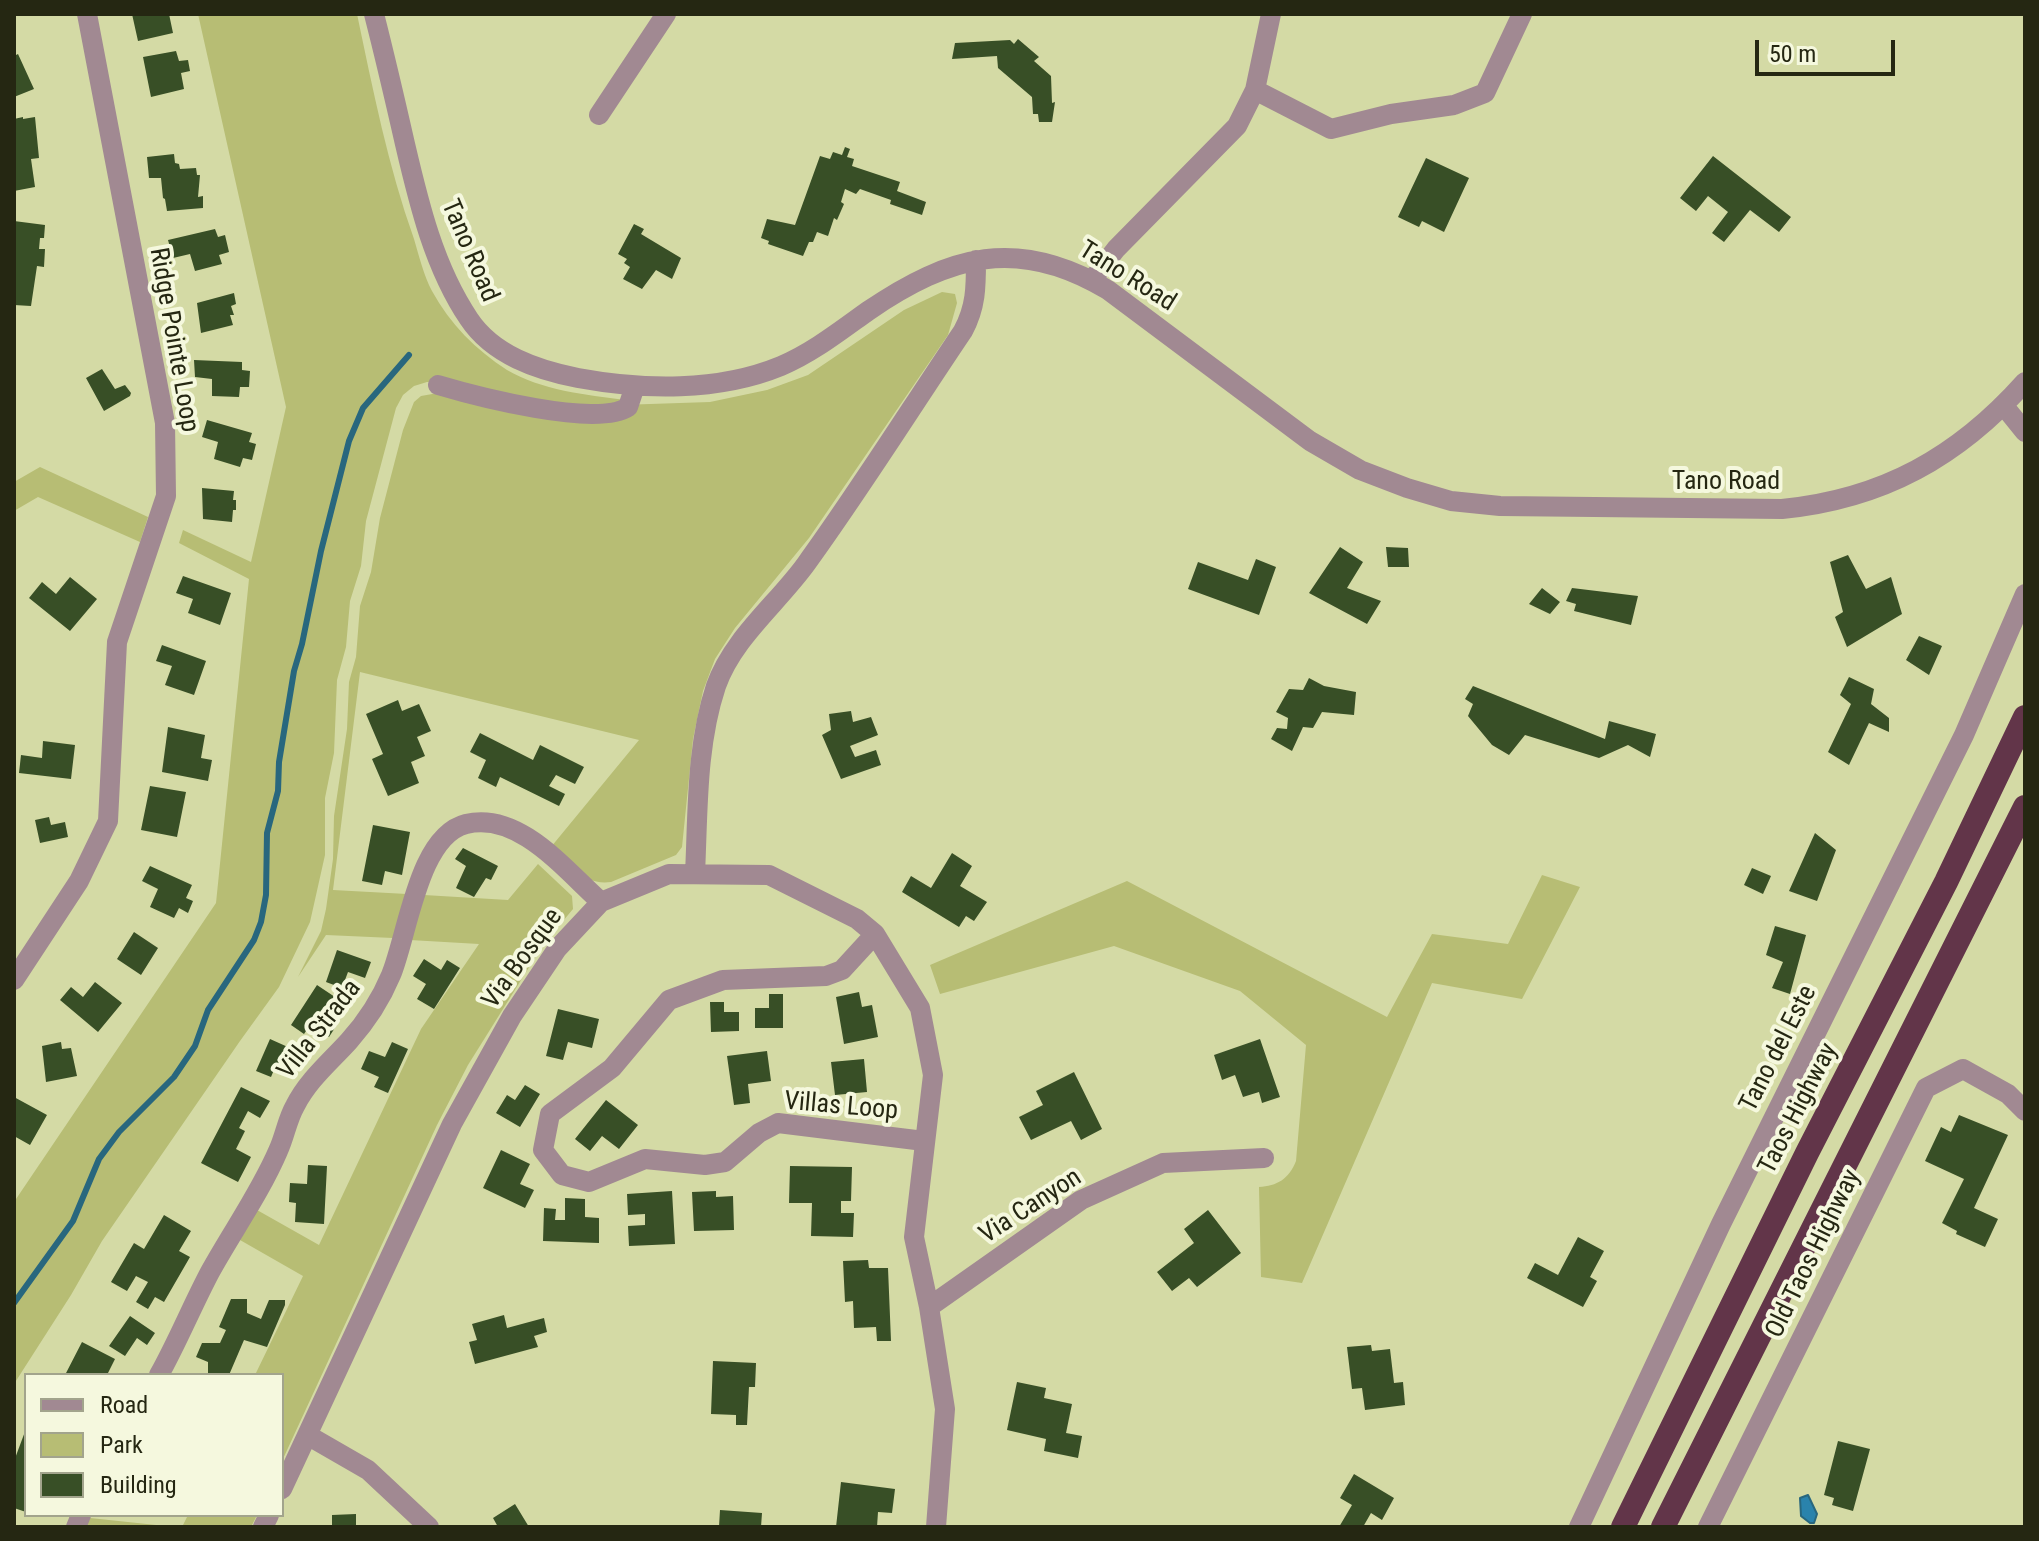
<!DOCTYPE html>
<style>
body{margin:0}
#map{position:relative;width:2039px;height:1541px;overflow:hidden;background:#d4daa5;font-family:"Roboto Condensed",sans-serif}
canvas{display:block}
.frame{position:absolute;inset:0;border:16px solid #252712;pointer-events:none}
.legend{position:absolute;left:24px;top:1373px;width:260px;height:144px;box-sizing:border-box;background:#f5f8de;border:2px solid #a2a48c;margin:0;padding:10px 14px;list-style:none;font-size:24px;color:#252712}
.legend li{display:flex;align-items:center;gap:16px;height:40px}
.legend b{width:40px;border:2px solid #a2a48c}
.scale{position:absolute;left:1755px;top:40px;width:140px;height:36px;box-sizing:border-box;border:4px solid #252712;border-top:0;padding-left:10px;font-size:24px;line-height:28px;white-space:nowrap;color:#252712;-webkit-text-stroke:6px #f5f8de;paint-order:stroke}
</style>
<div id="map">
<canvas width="2039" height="1541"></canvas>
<div class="frame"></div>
<ul class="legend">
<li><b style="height:10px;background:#a18992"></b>Road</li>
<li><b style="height:22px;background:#b7bd74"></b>Park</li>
<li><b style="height:22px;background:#384f26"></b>Building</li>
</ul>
<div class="scale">50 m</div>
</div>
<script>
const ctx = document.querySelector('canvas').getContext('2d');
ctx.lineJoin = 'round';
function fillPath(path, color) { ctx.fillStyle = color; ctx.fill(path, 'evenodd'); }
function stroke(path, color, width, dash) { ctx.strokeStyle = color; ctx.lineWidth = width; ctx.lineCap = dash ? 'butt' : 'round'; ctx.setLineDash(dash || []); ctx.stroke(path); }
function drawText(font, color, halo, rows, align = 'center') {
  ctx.font = font + ' "Roboto Condensed",sans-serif'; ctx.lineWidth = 8; ctx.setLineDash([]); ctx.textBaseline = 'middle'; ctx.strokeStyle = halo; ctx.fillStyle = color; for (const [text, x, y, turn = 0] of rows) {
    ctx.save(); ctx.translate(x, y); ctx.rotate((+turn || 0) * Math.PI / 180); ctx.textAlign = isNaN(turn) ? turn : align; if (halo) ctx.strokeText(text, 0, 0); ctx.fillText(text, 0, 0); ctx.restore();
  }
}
fillPath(new Path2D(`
 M198,14H357C373,90 388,166 414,239C419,256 424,276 432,291C450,324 476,350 507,370C541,390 586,395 625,400L588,409L446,382H427L414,386L403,395L396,408L366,521L361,566L350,601L346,647L337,680L334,753L325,798V855L310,922L279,987L240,1041L102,1241L71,1295L14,1384V1202L216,903L249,579L179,543L183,530L251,562L286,407Z
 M942,292L955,294L957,303L948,335L809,538L735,628L715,659L703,691L693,739L682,847L676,855L611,882C584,886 569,864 551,847L639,740L360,672L333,890L407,894L393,938L326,935L298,977L321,931L326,909L333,859L334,816L347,729L349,682L356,657L360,606L371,572L380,518L403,430L414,402L421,396L438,393L500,409L710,402L767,390L808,375L904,310Z
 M40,467L148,517L140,542L38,497L14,511V482Z
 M538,864L572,896L573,909L543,945L468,1065L437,1125L282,1461V1375H255L303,1276L240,1240L257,1210L319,1245L421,1029L479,944L410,940L424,895L508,900Z
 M1542,875L1580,887L1522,999L1432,983L1302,1283L1261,1277L1259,1187C1277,1186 1289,1179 1296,1161L1306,1045L1240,991L1114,946L940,994L930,965L1127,881L1387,1017L1432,934L1508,944Z
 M188,1515H257L251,1527H182Z
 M90,1518L175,1527H85Z`), '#b7bd74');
const water = new Path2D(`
 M1808,1495L1817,1514L1814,1523H1810L1801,1516L1800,1498Z`);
fillPath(water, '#2a83ac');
stroke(water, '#28677e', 2);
stroke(new Path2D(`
 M14,1303L73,1221L99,1159L119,1132L174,1077L195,1046L208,1010L254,940L261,922L266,895L267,833L278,791L279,762L294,671L302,644L321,551L349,441L363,408L409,355`), '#28677e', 6);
fillPath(new Path2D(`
 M132,14H169L173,33L138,41Z
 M1018,39L1039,57L1034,61L1051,76L1052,103L1055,102L1052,122H1039L1038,114H1033L1032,97L998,68L997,56L952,59L955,43L1010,40L1014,44Z
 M176,51L179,61L188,60L190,71L181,73L184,89L151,97L143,57Z
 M18,54L34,89L14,97V56Z
 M23,117V119L35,117L39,158L31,159L35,187L14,191V119Z
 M845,147L850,149L847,157L854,159L852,166L900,182L897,191L926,202L922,215L890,204L891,200L860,189L856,194L845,189L841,202L844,204L837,220L834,218L828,236L817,232L813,242H809L803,256L768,244L769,241L761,238L767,219L795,225L820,156L830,159L833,152L842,155Z
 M174,154L175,163L179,164L180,169L196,168L197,175H200L198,197L203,196V208L167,211L165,199L163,198L161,178H149L147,157Z
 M1713,156L1791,217L1779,232L1750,210L1724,242L1712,233L1728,212L1708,196L1696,211L1680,198Z
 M1426,158L1469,178L1444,232L1422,221L1419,227L1398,217Z
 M14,221L45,225L44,238H40L39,249H45L44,267L37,266L31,306L14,305Z
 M634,224L644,229L641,234L681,258L672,279L656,270L642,289L623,279L630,267L624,263L627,259L618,254Z
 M215,229L218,237L225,235L229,252L219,255L222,264L195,271L190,254L173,258L168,240Z
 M234,293L236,304L231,306L234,315H230L233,325L201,333L197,303Z
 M194,360L242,362V370L250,371L249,387H240L239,397L212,396V379L195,377Z
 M102,369L115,389L125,385L131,393L130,396L104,411L86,378Z
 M207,420L252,433L249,442L256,444L252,460L243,458L240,467L214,459L218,442L202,437Z
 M202,488L234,491L233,500H236V510H233L232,522L203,519Z
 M1340,547L1363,562L1347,588L1381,601L1367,624L1309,593Z
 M1386,547L1408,548L1409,567H1388Z
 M1848,555L1866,589L1891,577L1902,614L1847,647L1835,617L1843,612L1830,562Z
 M1256,559L1276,567L1259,615L1188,589L1198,562L1248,580Z
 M183,576L231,593L220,625L188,613L193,599L176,593Z
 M70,577L97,599L70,631L29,598L42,582L56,594Z
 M1542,588L1560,602L1550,614L1529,604Z
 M1572,588L1638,596L1631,625L1574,611L1576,604L1566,601Z
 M1919,636L1942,646L1929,675L1906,660Z
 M162,645L206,661L194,695L165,685L172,666L156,661Z
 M1849,677L1874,689L1871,704L1889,718V732L1869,723L1849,765L1828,752L1851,704L1840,695Z
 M1309,678L1324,686L1356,692L1354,715L1322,712L1313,728L1303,727L1292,751L1271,739L1277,728L1287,729L1288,718L1276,712L1289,689L1303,690Z
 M1473,686L1605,739L1609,721L1656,734L1650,757L1628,745L1599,758L1525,735L1509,755L1492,745L1468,716L1473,704L1465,699Z
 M398,700L402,711L419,704L431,731L417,737L425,756L411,762L419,783L388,796L372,759L383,754L366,714Z
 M851,711L853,722L871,717L878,735L850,746L855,757L876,750L881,765L841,779L822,735L831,730L829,714Z
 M168,727L205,735L201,758L212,760L208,781L162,772Z
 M480,733L533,760L540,745L584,767L575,784L556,775L549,786L565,794L559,806L500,777L496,787L478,778L486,760L470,752Z
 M43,741L75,745L71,779L19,773L21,755L42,758Z
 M150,786L186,792L177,837L141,830Z
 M49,817L51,825L65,822L68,837L40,843L35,820Z
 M373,825L410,832L402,875L385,871L382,885L362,881Z
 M1815,833L1836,850L1817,901L1789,891Z
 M463,848L498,866L491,880L486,878L474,897L456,888L466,866L455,859Z
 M952,853L972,866L960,886L987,902L974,921L966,916L959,927L902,892L911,876L931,888Z
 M150,866L192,885L186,898L193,901L188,913L179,908L174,918L150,907L158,889L142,881Z
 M1752,868L1771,876L1763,894L1744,885Z
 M1775,926L1806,935L1790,994L1772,988L1783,962L1766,955Z
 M134,932L158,948L141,975L117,959Z
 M337,950L371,962L365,978L348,972L342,988L326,982Z
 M424,959L441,970L447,960L460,968L434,1009L417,999L426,984L413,976Z
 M95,982L122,1003L98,1032L60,1000L71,987L83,997Z
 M317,985L335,997L326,1011L340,1020L329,1037L310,1025L304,1034L291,1025Z
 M859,992L862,1007L872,1005L878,1037L844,1044L836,997Z
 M769,994H783V1028H755V1008H769Z
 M710,1002H724V1012H739V1031L711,1032Z
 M558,1009L599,1019L592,1048L568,1042L563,1060L546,1056Z
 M270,1039L299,1052L291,1071L276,1065L271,1077L256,1071Z
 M1260,1039L1280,1097L1262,1103L1259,1092L1243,1097L1235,1075L1222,1080L1214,1055Z
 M61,1042L62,1049L71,1048L77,1076L46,1082L42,1046Z
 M392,1042L408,1049L388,1093L374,1087L379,1077L361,1069L369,1051L385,1057Z
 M767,1051L771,1081L748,1084L750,1103L734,1105L727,1056Z
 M864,1059L867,1092L835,1095L831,1062Z
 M1074,1072L1102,1129L1081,1140L1071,1121L1031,1140L1019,1117L1043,1105L1036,1091Z
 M525,1085L540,1094L520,1127L496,1113L507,1095L515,1100Z
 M241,1087L270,1101L260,1118L248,1111L239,1128L245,1131L236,1149L251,1157L238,1182L201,1163Z
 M14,1097L47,1115L30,1145L14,1136Z
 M606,1100L638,1125L619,1149L602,1136L590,1151L575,1139Z
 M1959,1115L2008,1135L1974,1208L1998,1219L1985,1247L1956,1234L1957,1231L1942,1223L1964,1179L1925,1161L1941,1127L1951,1132Z
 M501,1150L530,1164L520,1184L534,1190L525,1208L483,1188Z
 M308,1165L327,1166L324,1224L295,1222L296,1203L289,1202L290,1183L307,1184Z
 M790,1166L852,1167L851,1201H841V1213H854L853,1237L811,1236L812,1203H789Z
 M672,1191L675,1244L629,1246L628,1226L645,1225V1214L628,1215L627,1194Z
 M716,1191V1197L733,1196L734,1230L694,1231L692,1192Z
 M565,1198L585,1199V1217L599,1218V1243L543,1241L544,1208L556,1209L555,1220H565Z
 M1208,1210L1241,1253L1197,1287L1189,1278L1172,1291L1157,1272L1194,1243L1184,1229Z
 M164,1215L191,1231L179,1251L190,1257L164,1302L155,1297L148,1309L136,1302L148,1282L136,1276L127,1291L111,1282L134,1243L144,1249Z
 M1578,1237L1604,1251L1590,1277L1597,1281L1583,1307L1527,1278L1535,1263L1558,1275Z
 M868,1260L869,1268H888L891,1341H877L876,1327L854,1328L853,1301L845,1302L843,1261Z
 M231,1299H247V1313L261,1319L269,1300H285V1305L267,1347L244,1340L229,1375H208V1362L196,1357L202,1343H220L226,1330L219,1327Z
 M504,1315L507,1328L544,1318L547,1332L534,1336L538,1347L475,1364L469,1342L477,1340L472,1324Z
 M130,1316L155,1333L147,1345L137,1338L125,1356L109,1346Z
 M82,1342L115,1359L107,1375H65Z
 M1371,1345L1372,1351L1390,1349L1394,1383L1403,1382L1405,1405L1365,1410L1362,1388L1352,1389L1347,1347Z
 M713,1361L756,1363L755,1387H749L747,1425H736V1415L711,1414Z
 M1017,1382L1046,1388L1044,1398L1072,1404L1066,1433L1082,1436L1078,1458L1044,1451L1046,1439L1007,1430Z
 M26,1429V1512L14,1508V1461Z
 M1838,1441L1870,1449L1853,1511L1832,1505L1834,1498L1824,1495Z
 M1354,1474L1394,1498L1382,1520L1371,1513L1363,1527H1339L1352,1505L1340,1498Z
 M841,1482L895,1489L892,1513L878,1512L877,1527H836Z
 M515,1504L529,1527H498L493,1518Z
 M720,1510L762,1513L761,1527H719Z
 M356,1514V1527H332V1515Z`), '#384f26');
stroke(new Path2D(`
 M374,14C385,57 395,100 405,144C419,204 434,267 469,319C493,355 537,370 578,378C643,390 718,392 781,366C812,353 840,331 868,311C950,255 1018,236 1108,290L1310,441L1360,470L1407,488L1451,501L1500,506L1782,509C1883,499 1958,457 2025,382
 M1255,90L1331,129L1391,114L1454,105L1485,93L1522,14
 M599,115L666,14
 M1092,280L1116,249L1237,126L1255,90L1271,14
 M438,385C475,396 597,428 628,407L635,386
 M2004,406L2025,432
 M695,874C698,812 696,746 716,686C733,638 777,604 806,564C861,488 911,408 963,331C976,307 976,287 976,260
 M875,934L842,970L826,976L723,980L669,1000L612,1068L550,1114L543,1150L562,1175L589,1182L645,1159L705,1165L725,1162L759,1133L778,1123L924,1141
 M14,980L79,881L108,821L117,642L166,496L165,423L87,14
 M929,1307L1081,1200L1163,1163L1264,1158
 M159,1375C178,1341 192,1306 210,1272C232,1232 260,1193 278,1151C285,1136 287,1120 295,1106C308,1080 330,1062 349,1041C366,1022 381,999 391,975C408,934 418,836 466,824C519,811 565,870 601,902
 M309,1436L368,1470L429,1527
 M282,1489L452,1124L512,1016L557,949L601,902L669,874L769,875L857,919L875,934L920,1008L933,1075L914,1237L929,1307L945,1409L936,1527
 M76,1527L81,1515
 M263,1527L269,1515
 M1579,1527L1721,1224L1964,735L2025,594
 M1708,1527L1926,1088L1963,1069L2008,1094L2025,1111`), '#a18992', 20);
stroke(new Path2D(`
 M1623,1527L1807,1153L1946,882L2025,717
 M1663,1527L2025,807`), '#623549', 24);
drawText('26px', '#252712', '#f5f8de', [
 ["Tano Road",469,251,67],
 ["Tano Road",1127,277,32],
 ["Ridge Pointe Loop",173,340,80],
 ["Tano Road",1726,482],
 ["Via Bosque",523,959,-54],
 ["Villa Strada",320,1030,-52],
 ["Tano del Este",1779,1049,-63],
 ["Villas Loop",841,1107,5],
 ["Taos Highway",1799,1109,-63],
 ["Via Canyon",1031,1207,-33],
 ["Old Taos Highway",1814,1254,-64]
]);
</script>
